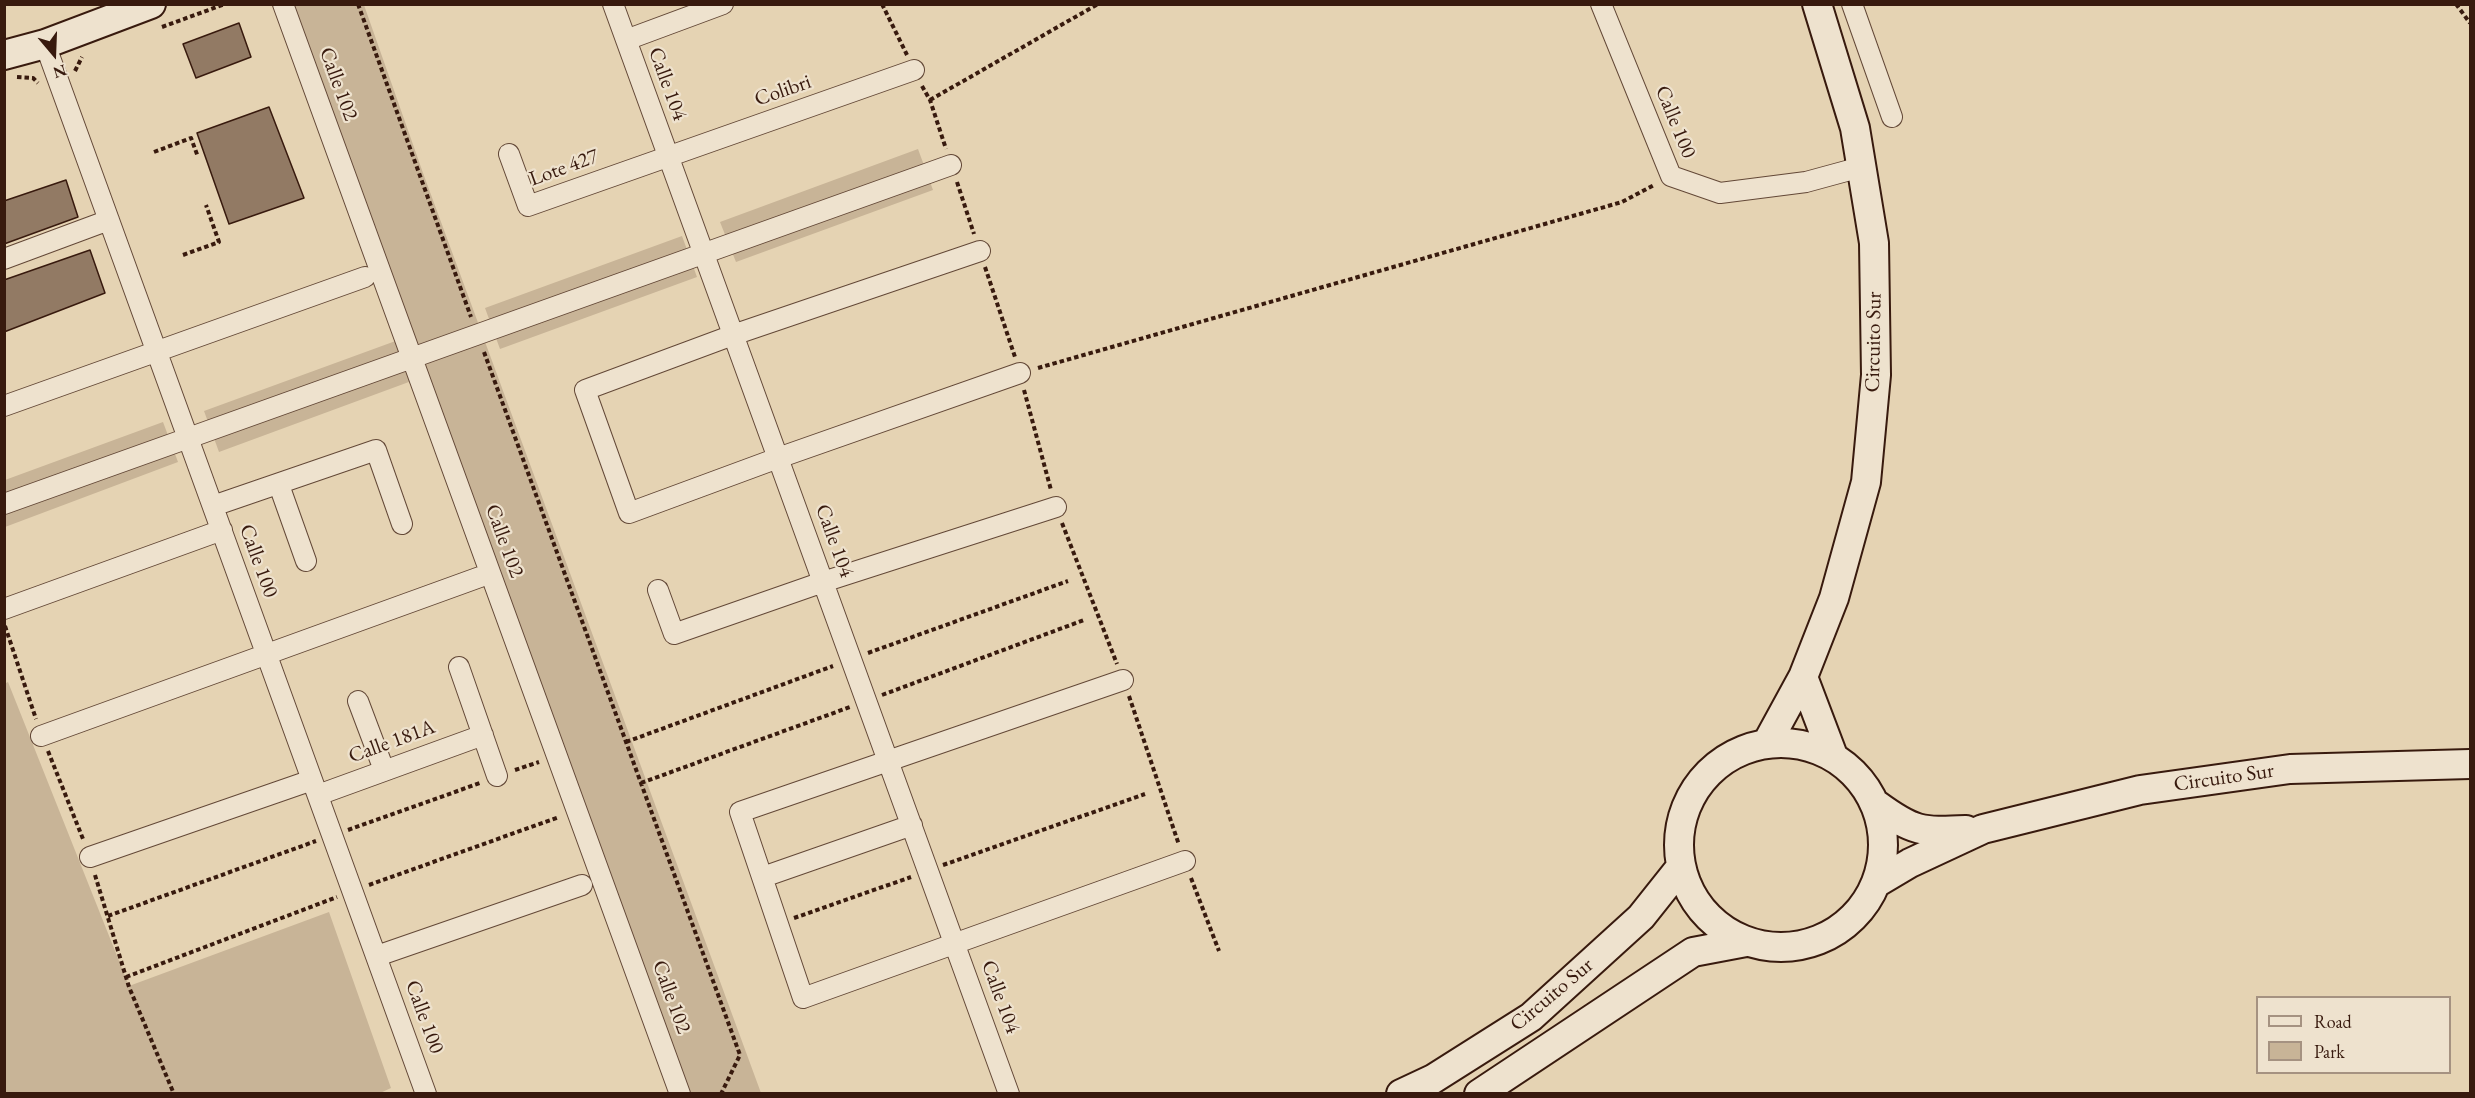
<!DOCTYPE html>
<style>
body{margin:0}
#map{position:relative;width:2475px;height:1098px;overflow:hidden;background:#e5d3b3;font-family:"EB Garamond",serif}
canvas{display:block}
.frame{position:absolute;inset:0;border:6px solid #381a0e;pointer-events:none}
.legend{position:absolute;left:2256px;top:996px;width:195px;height:78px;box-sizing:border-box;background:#eee2ce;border:2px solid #a59281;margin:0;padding:8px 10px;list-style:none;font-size:18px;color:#381a0e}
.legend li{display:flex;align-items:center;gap:12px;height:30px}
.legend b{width:30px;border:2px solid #a59281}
.north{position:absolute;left:24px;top:24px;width:60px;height:60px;-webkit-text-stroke:4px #eee2ce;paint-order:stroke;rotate:161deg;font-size:16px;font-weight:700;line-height:24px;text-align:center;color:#381a0e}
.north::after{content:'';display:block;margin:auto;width:21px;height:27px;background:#381a0e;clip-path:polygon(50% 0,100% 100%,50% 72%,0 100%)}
</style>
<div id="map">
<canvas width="2475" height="1098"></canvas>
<div class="frame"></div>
<ul class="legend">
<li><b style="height:8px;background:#eee2ce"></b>Road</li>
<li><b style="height:16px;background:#c8b497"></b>Park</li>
</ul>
<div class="north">N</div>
</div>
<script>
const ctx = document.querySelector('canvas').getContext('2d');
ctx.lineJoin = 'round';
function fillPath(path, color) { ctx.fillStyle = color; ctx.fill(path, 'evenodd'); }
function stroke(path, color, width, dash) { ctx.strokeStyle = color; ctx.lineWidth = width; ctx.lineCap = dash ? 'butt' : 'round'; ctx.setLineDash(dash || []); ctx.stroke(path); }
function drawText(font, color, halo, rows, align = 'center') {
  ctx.font = font + ' "EB Garamond",serif'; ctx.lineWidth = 4.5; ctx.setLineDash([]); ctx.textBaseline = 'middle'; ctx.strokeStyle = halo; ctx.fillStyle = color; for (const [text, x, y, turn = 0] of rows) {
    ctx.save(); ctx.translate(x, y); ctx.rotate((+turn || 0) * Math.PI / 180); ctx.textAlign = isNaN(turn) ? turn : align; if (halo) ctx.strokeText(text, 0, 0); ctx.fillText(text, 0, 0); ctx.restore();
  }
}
fillPath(new Path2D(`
 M290,5H364L423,173L761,1093H685Z
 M918,149L933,190L736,262L720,222Z
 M682,236L697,277L500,349L485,308Z
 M401,339L417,379L219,452L204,411Z
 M163,422L178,462L5,527V480Z
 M8,682L129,986L329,912L391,1088L378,1094L5,1093L4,684Z`), '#c8b497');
const building = new Path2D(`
 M239,23L251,57L196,78L183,44Z
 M269,107L304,198L229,224L197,133Z
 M66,180L78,217L4,244V201Z
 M90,250L105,293L4,332V280Z`);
fillPath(building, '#927a64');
stroke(building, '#381a0e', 1.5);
const street = new Path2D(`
 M283,4L680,1094
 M613,4L1009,1094
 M1601,4L1671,176L1720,193L1806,182L1861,167
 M1852,4L1892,117
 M626,40L723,4
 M45,44L426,1094
 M509,154L528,206L914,70
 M980,251L733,335L585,390L629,513L778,458L1020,373
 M4,259L109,220
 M4,406L365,277
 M279,485L306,561
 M4,504L951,165
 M213,506L376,450L402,524
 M658,590L674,634L823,582L1056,507
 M4,609L222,530
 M459,667L497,776
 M1123,680L740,812L803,998L1185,861
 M358,701L384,770
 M41,736L480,577
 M318,795L483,735
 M90,857L312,780
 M763,877L912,825
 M377,956L582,885`);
const secondary = new Path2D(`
 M4,55L45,44L151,4
 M1803,677L1833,756
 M1679 845a102 102 0 1 1 204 0a102 102 0 1 1-204 0Z
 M1767,743L1803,677L1834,598L1866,482L1876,375L1874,243L1855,128L1817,4
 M1877,805C1914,832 1921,832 1966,830
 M1878,882L1910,863L1983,829L2140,790L2290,769L2470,764
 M1401,1094L1433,1079L1531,1017L1641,917L1680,868
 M1479,1094L1693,952L1746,942`);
stroke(street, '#634837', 22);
stroke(secondary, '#381a0e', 32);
stroke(new Path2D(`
 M358,4L471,317
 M882,4L907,55
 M2456,4L2470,23
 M162,27L225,4
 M75,71L82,57
 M17,77L33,78L38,83
 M922,86L930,100L946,149
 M930,100L1098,4
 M154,152L191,138L198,157
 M957,182L974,234
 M183,255L219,242L206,205
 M985,267L1015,357
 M484,352L740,1055L721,1094
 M1038,368L1622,202L1654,185
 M1024,390L1051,490
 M1062,523L1117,664
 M5,626L36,719
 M868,653L1068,581
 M882,695L1084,620
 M1129,696L1179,845
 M626,742L833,666
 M48,751L83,839
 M515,770L539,762
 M641,783L850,707
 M348,830L480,783
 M943,865L1145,794
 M95,875L129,987L174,1094
 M1191,878L1219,951
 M369,885L559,817
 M108,916L316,841
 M794,918L911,877
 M126,977L337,897`), '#381a0e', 4, [4.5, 3]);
stroke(street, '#eee2ce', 20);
stroke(secondary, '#eee2ce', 28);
drawText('21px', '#381a0e', '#eee2ce', [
 ["Calle 102",338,84,70],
 ["Calle 104",667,84,70],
 ["Colibri",783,91,-19],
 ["Calle 100",1675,122,68],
 ["Lote 427",564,168,-20],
 ["Circuito Sur",1874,342,-89],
 ["Calle 102",504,541,70],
 ["Calle 104",834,541,70],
 ["Calle 100",258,561,70],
 ["Calle 181A",392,742,-20],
 ["Circuito Sur",2224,778,-8],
 ["Circuito Sur",1552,995,-40],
 ["Calle 102",671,997,70],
 ["Calle 104",1000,997,70],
 ["Calle 100",424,1017,70]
]);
</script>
